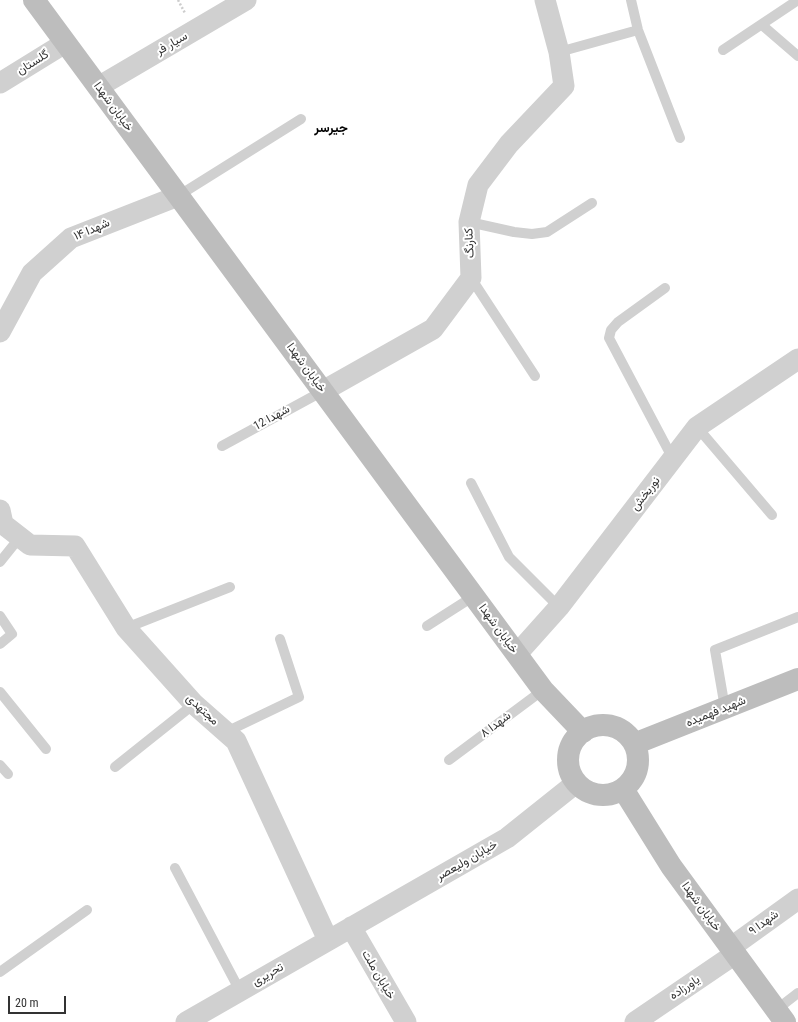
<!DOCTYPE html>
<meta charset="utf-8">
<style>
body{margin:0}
#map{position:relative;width:798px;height:1022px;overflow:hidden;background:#fff;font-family:"Roboto Condensed",sans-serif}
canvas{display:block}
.scale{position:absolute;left:8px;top:996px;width:58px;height:18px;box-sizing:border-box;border:2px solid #333;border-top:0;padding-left:5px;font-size:12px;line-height:14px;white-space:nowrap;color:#333;-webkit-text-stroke:3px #fff;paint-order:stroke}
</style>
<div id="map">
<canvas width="798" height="1022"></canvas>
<div class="scale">20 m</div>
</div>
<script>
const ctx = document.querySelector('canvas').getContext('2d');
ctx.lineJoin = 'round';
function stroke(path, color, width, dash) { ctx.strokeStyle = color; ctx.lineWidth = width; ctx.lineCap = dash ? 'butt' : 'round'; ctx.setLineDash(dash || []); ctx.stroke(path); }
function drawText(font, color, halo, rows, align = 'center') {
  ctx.font = font + ' "Roboto Condensed",Vazirmatn,sans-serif'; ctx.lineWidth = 4; ctx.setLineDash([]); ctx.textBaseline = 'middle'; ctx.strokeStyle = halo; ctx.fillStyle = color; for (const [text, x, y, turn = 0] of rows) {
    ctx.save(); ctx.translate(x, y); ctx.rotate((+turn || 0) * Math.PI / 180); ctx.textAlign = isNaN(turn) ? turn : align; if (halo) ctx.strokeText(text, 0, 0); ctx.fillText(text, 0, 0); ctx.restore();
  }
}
stroke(new Path2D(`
 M178,0L185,13`), '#cdcdcd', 2.5, [2, 2]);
stroke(new Path2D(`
 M631,0L638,30L680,138
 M762,25L798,56
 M723,50L798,0
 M559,52L638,30
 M178,196L301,119
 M469,222L514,232L532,234L547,232L592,203
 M471,278L535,376
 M665,288L618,322L611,330L609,338L673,459
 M697,427L772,515
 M222,446L323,391
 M471,483L509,557L559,607
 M0,562L20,537
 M0,616L12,634L0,644
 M427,626L474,596
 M126,628L230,587
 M0,692L46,749
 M725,708L715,650L798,617
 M226,732L299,697L280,639
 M449,760L543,690
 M0,765L8,774
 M115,767L194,704
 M175,868L240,991
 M0,972L87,910
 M776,1010L798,993`), '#d0d0d0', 10);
stroke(new Path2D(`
 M0,83L65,43
 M98,87L246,0
 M0,332L32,273L71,238L178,196
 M323,391L433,329L471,278L469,222L478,185L509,144L564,86L559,52L545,0
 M0,510L3,524L30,545L75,546L126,628L194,704L236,741L328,940
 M517,654L559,607L697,427L798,359
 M351,927L406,1022
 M730,948L798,899
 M186,1022L507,838L576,783
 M635,1022L735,954`), '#d0d0d0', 21);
stroke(new Path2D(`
 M34,0L543,690L583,732
 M568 760a35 35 0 1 1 70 0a35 35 0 1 1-70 0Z
 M634,744L798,679
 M623,789L671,866L785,1022`), '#bdbdbd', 22);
drawText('12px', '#333', '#fff', [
 ["سیار فر",172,44,-30],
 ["گلستان",33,63,-32],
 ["خیابان شهدا",113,107,54],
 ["شهدا ۱۴",92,230,-23],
 ["کنارنگ",470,243,-93],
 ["خیابان شهدا",306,368,54],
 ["شهدا 12",272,418,-29],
 ["نوربخش",646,494,-52],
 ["خیابان شهدا",498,629,54],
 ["مجتهدی",202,710,43],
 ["شهید فهمیده",716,712,-22],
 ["شهدا ۸",496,725,-37],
 ["خیابان ولیعصر",467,861,-30],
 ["خیابان شهدا",701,907,54],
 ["شهدا ۹",764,923,-36],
 ["تحریری",268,975,-30],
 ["خیابان ملت",378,975,60],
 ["یاورزاده",685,988,-34]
]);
drawText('bold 13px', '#000', '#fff', [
 ["جیرسر",331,129]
]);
</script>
